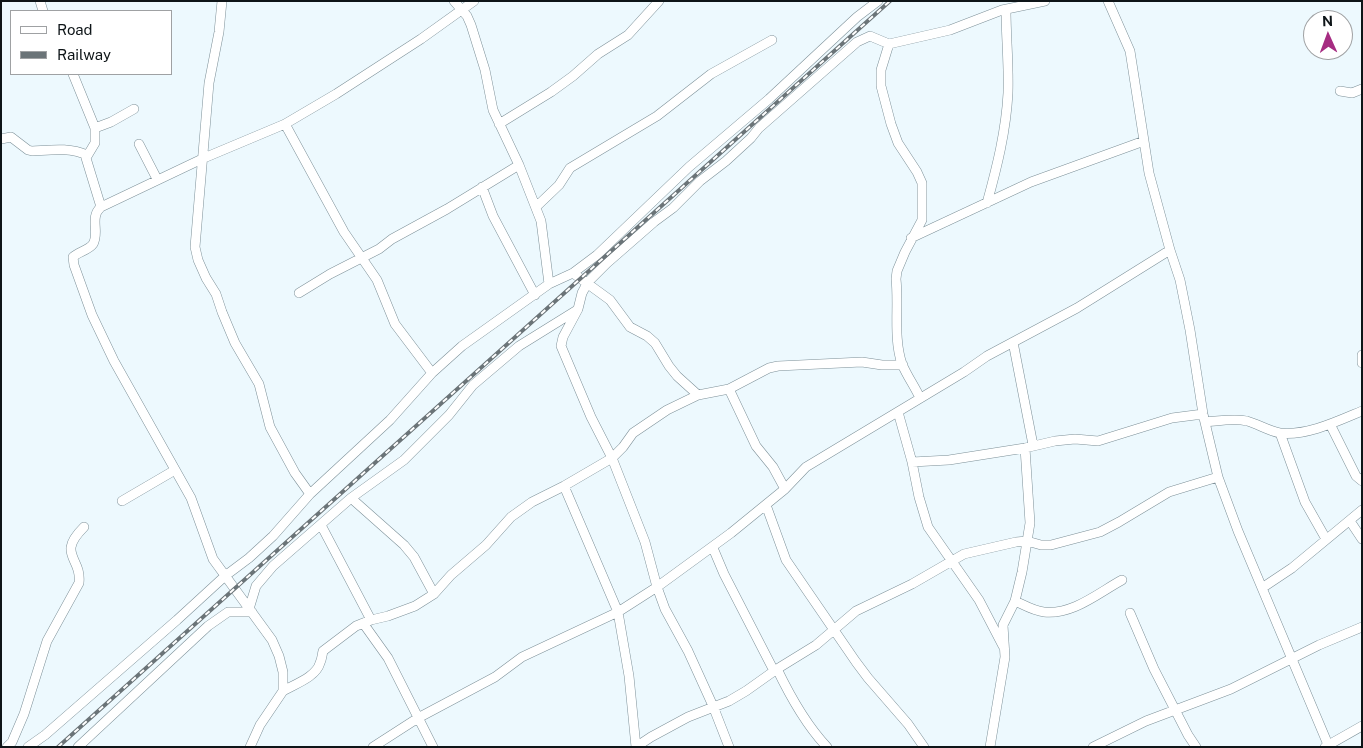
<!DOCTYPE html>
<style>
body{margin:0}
#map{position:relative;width:1363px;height:748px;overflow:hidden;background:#edf9fe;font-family:"Public Sans",sans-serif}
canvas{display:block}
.frame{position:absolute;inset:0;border:2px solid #0e1518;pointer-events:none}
.legend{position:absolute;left:10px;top:10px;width:162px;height:65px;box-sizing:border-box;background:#fff;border:1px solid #9fa1a3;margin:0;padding:6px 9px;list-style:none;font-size:15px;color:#0e1518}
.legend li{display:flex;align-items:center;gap:10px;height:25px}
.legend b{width:25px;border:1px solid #9fa1a3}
.north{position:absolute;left:1303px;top:10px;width:50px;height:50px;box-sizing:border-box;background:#fff;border:1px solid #9fa1a3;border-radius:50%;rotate:358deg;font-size:14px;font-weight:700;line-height:20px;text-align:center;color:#0e1518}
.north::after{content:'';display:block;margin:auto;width:18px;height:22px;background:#a62c82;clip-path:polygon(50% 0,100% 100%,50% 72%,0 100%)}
</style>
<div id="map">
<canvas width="1363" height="748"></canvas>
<div class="frame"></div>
<ul class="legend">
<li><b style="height:6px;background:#fff"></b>Road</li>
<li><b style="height:6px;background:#6b7478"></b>Railway</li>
</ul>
<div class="north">N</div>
</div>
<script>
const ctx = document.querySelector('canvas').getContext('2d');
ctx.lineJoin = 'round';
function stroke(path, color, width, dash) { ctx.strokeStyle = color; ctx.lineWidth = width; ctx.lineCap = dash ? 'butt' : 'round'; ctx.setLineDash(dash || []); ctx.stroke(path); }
const minor = new Path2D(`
 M40,1L43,11
 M222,1L219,32L209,83L195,247L198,260L206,278L216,294L222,312L235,343L259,384L270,427L295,473L310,494
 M454,1L467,16L471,25L485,70L493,110L519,165L541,221L549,284
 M1108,1L1130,51L1149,173L1170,250L1180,280L1190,330L1203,414L1218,477L1238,531L1329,747
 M73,74L95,128V143L86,158L101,207
 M1340,91L1352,93L1362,89
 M285,124L344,232L377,280L395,324L432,373
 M499,124L551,92L573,76L598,54L628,35L659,1
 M95,128L111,122L134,109
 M1,139L11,137L28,150L32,151C51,150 69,147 87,155
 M139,144L157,179
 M482,187L493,216L535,295
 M987,203C997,167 1006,131 1008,93C1009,65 1006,37 1006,9
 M536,207L559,185L570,168L657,116L711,74L772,40
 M911,238L1031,182L1144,141
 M573,273L610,300L630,327L647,336L655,343L669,366L677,376L698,395
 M299,293L330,274L379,249L392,239L447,209L519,165
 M1013,342L1033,445
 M1362,355V363
 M729,389L756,446L773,467L785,489
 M920,398C915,387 907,376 902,364C893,338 899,306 896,279L897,271L905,252L922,220V183L917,172L898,143L891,124L881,86V70L889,44L950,30L1002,10L1045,1
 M898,412L912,462L919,497L928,527L979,600L1003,646
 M1205,422C1219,421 1234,418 1247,421C1258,424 1269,431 1280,433C1307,436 1338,421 1362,411
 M1330,424L1356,476L1362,481
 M1280,433L1305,502L1326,539
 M912,462L949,460L1025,448L1055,441L1075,439L1098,441L1172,418L1203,414
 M564,486L618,612L629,676L636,747
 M351,498L404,545L414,557L434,594
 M122,501L175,470
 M766,505L786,560L856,662L868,678L908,724L924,747
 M1350,521L1362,539
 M321,525L371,620
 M713,548L724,574L774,671
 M1262,588L1292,568L1362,510
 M1015,601C1024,605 1034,611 1044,612C1073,615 1098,593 1122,580
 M249,609L256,586L273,566L351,498L404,460L449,415L473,385L519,346L577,310
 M1130,613L1154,669L1188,735L1196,747
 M363,623L388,658L433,747
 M777,669C790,696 806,725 827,747
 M283,691C295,684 316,677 320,663C322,659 322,655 323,651L356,626L371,620L388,616L415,606L434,594L451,575L486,545L511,517L532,502L564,486L612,458L623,447L633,433L667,410L698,395L729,389L769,368L778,366L862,362L882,365H903
 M7,747L12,742L24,714L47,641L79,583C82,557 56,555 84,527
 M28,747L45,735L177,620L225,576L249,558L273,536L310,494L390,420L432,373L462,346L549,284L573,273L597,255L689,167L769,99L857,17L878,1
 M78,747L208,626L228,612H252
 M250,747L260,725L283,691V672L279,656L272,640L213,559L191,498L114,361L92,315L74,265L73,257C78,252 89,250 93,244C100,233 89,217 101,207L204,158L285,124L336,94L421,39L474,1
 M373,747L418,718L495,677L522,657L618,612L657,587L731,533L785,489L806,467L964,372L987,356L1077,308L1170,250
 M636,747L651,737L688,717L729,701L746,691L777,669L816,645L856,611L912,584L964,554L1016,542L1027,541L1041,545H1051L1100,532L1119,522L1169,492L1218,477
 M729,747L713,706L688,651L665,609L657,587L645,542L612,458L591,417L561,346L563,337L578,309L582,293L588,282L607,263L654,222L673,208L700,181L726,161L751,138L759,128L857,42L870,36L889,44
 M990,747L1005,657L1003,625L1015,601L1022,572L1030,523L1025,448
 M1093,747L1146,721L1231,689L1319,645L1362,627
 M1325,747L1362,726`);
stroke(minor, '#7d9098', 10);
stroke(minor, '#fff', 9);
const rail = new Path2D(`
 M58,747L890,1`);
stroke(rail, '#6b7478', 4);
stroke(rail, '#fff', 2, [5.5]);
</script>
